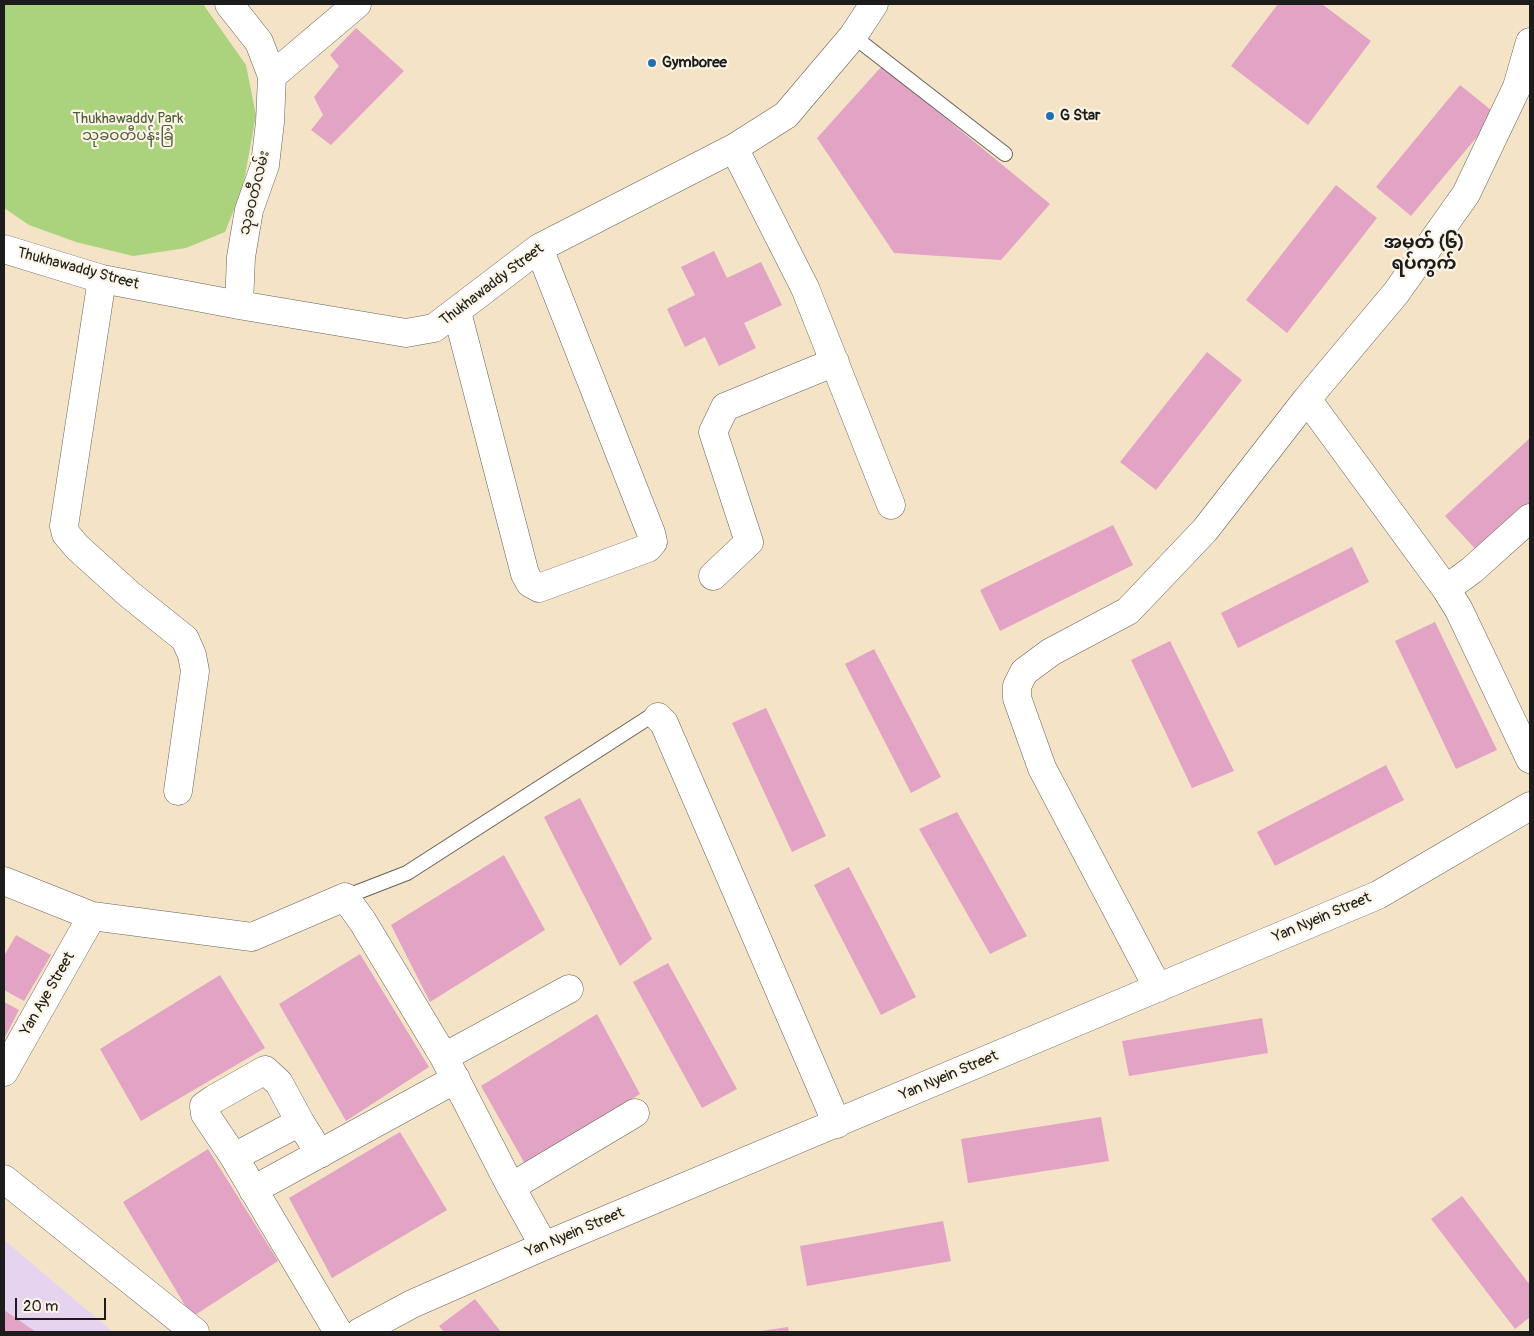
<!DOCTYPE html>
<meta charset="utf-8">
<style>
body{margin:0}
#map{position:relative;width:1534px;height:1336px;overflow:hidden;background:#f4e3c7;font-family:Pangolin,sans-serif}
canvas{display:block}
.frame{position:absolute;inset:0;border:5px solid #1c1c1c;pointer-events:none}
.scale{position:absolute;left:15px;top:1298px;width:91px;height:22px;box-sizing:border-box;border:2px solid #1c1c1c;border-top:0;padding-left:6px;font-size:15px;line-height:18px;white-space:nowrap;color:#1c1c1c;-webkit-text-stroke:4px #fcf5e5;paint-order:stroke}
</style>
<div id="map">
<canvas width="1534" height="1336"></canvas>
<div class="frame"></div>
<div class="scale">20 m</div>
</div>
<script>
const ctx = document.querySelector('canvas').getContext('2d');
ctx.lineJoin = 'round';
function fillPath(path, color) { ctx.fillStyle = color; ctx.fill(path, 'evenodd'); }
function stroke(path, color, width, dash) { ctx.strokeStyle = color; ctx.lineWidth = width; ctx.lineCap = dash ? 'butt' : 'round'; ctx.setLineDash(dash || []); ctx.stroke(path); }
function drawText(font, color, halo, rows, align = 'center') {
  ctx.font = font + ' Pangolin,"Noto Sans Myanmar",sans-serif'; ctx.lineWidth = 4.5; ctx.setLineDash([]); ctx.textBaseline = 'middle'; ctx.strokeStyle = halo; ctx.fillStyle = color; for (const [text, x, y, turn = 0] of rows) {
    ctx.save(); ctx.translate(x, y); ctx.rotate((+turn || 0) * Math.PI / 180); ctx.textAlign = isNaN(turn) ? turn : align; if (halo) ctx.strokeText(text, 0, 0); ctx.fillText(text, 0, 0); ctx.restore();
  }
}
fillPath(new Path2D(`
 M4,1240L113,1332H4Z`), '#e6d3f0');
fillPath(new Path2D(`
 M4,4H203L246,65L256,115L243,187L225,232L186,248L133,256L76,242L29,225L4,208Z`), '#abd37d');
fillPath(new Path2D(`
 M1278,4H1322L1371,41L1308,125L1231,66Z
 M356,28L404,71L331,145L311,130L323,115L314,97L339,66L330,55Z
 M882,66L1050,204L1001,260L894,253L817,138Z
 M1460,85L1496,114L1411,216L1376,187Z
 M1336,185L1377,218L1287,333L1246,300Z
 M714,251L727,278L761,262L782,305L744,323L756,348L719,366L705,337L685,347L667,309L695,295L681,267Z
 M1207,352L1242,380L1156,490L1120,462Z
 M1530,438V506L1479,553L1445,516Z
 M1113,525L1133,565L1000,631L980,590Z
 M1352,547L1369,582L1238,648L1221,613Z
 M1435,622L1497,750L1456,769L1395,641Z
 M1170,641L1234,771L1192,788L1131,660Z
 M874,649L941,777L911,793L845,664Z
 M766,708L826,836L792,852L732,723Z
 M1386,765L1404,800L1275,866L1257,832Z
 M580,798L652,939L620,966L544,817Z
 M957,812L1027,936L990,954L919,829Z
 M504,855L545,930L430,1002L391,925Z
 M849,867L916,997L881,1015L814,885Z
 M16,935L51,955L24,1001L4,990V956Z
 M360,954L429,1067L346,1121L279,1004Z
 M668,963L737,1089L702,1108L633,982Z
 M220,975L265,1048L141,1121L100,1049Z
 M4,1002L19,1010L4,1039Z
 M597,1014L640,1094L525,1164L481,1086Z
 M1262,1018L1268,1053L1129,1076L1122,1041Z
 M1101,1117L1109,1161L968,1183L961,1139Z
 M400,1132L447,1210L332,1278L289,1198Z
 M208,1149L278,1261L192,1317L123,1202Z
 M1462,1196L1530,1285V1317L1515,1329L1431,1219Z
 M943,1221L951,1261L807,1286L800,1246Z
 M475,1299L501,1332H444L439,1326Z
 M4,1310L36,1332H4Z
 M788,1327L789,1332H761V1331Z`), '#e2a3c5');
const service = new Path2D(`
 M853,36L1005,154
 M345,897L407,873L651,716L658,717`);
const minor = new Path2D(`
 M229,4L259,42L272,76L270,122L265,165L249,210L241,257L239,305
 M272,76L357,4
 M734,148L805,288L891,505
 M4,249L102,279L239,305L406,333L434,328L539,248L734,148L786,115L853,36L874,4
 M102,279L64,526L66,534L77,547L129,594L185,639L192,655L195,671L178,791
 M457,312L525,574L530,583L539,588L648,548L653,542L651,533L539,248
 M1307,399L1446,589
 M1530,518L1472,570L1446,589L1459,610L1530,759
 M713,576L749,542L713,432L725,407L835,362
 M658,717L664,723L837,1124
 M4,881L92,916L252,937L345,897L363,922L444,1057
 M1158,988L1042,768L1017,698V686L1024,672L1051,652L1128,611L1205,530L1307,399L1396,293L1466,194L1517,87L1530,42
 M4,1072L92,916
 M320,1154L300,1122L279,1083L265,1070L214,1099L204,1106L205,1114L234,1157L338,1332
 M234,1157L300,1122
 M4,1179L195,1332
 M511,1187L635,1113
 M253,1190L456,1079
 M544,1246L511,1187L444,1057L569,989
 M360,1332L412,1304L544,1246L1378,895L1530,806`);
stroke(service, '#686258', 16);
stroke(minor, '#686258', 29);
stroke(service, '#fff', 14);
stroke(minor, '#fff', 28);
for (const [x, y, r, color] of [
 [652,63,5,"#1f6fb2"],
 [1050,116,5,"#1f6fb2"]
]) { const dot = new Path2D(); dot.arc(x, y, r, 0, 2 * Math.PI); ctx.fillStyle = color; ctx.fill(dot); stroke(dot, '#fcf5e5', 2); }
drawText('bold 15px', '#1c1c1c', '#fcf5e5', [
 ["Gymboree",662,63],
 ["G Star",1060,116]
], 'left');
drawText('15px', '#4e5c3e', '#fcf5e5', [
 ["Thukhawaddy Park",128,119],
 ["သုခဝတီပန်းခြံ",128,136]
]);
drawText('15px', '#1c1c1c', '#fcf5e5', [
 ["သုခဝတီလမ်း",255,193,-76],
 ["Thukhawaddy Street",78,269,15],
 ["Thukhawaddy Street",492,285,-37],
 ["Yan Nyein Street",1322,918,-23],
 ["Yan Aye Street",48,994,-60],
 ["Yan Nyein Street",949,1076,-23],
 ["Yan Nyein Street",575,1233,-23]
]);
drawText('bold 18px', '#1c1c1c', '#fcf5e5', [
 ["အမှတ် (၆)",1424,243],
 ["ရပ်ကွက်",1424,264]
]);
</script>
